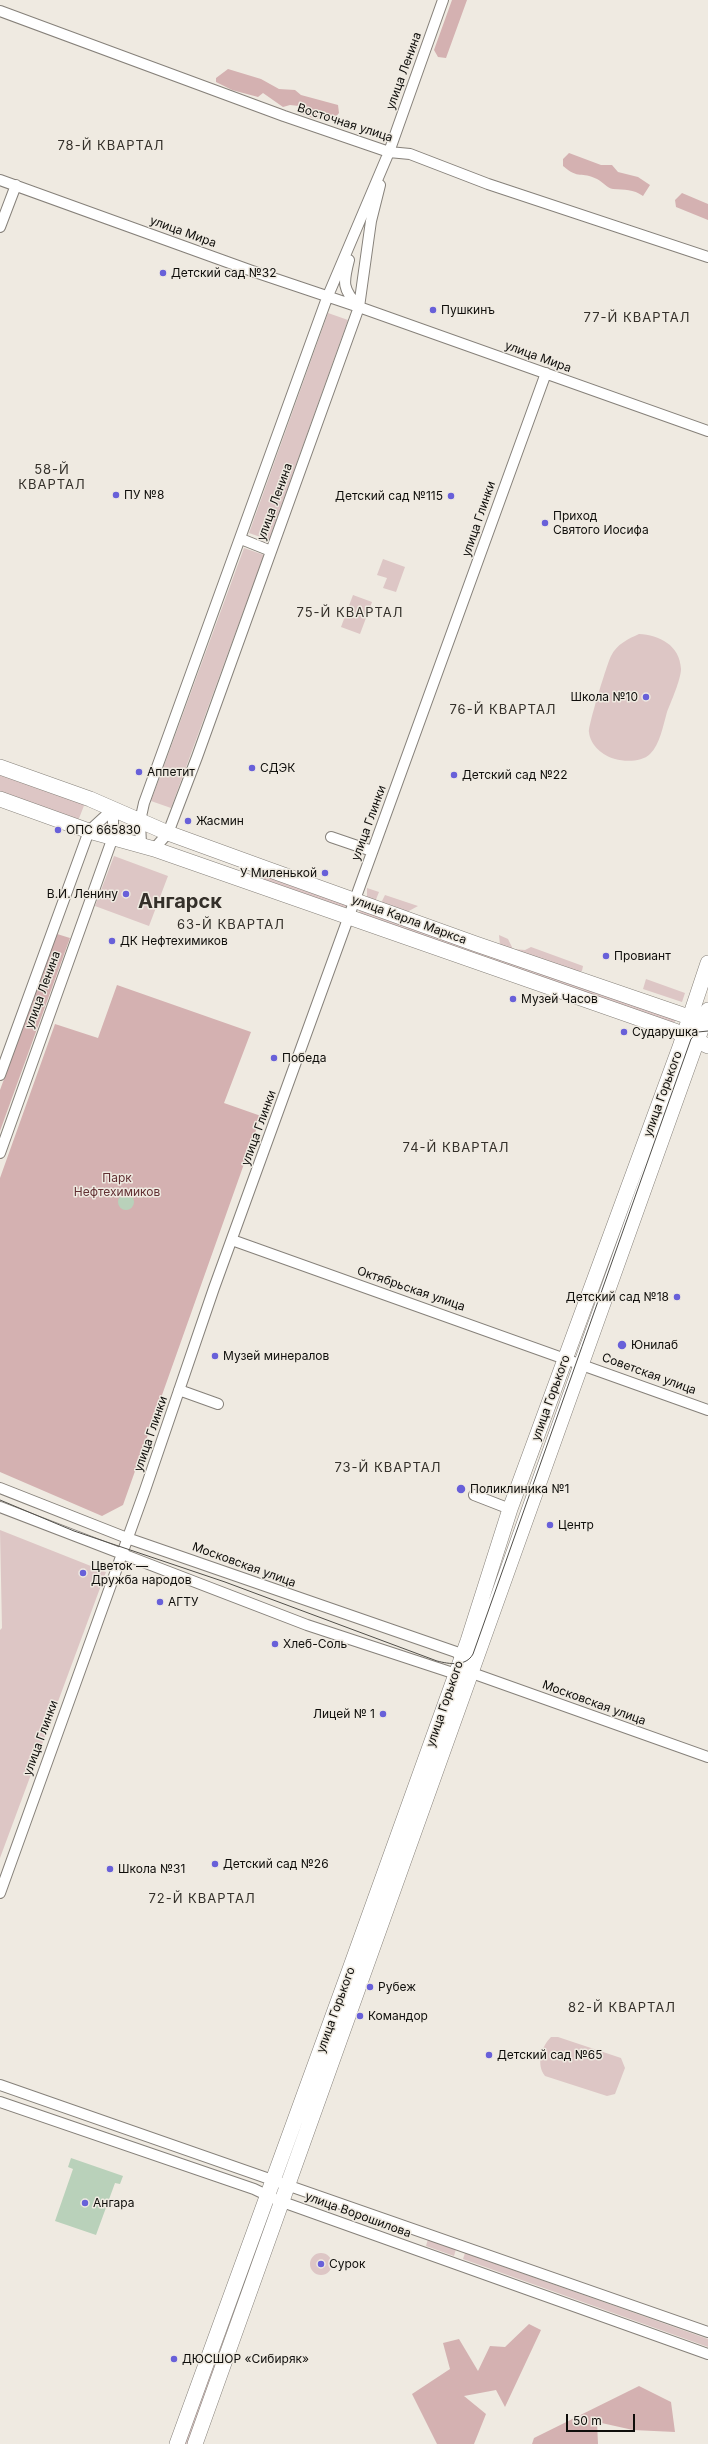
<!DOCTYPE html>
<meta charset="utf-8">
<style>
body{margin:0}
#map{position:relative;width:708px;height:2444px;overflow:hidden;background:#efeae1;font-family:Inter,sans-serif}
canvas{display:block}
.scale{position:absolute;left:566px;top:2414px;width:69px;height:18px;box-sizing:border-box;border:2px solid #0f0e0b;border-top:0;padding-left:5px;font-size:12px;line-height:14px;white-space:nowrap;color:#0f0e0b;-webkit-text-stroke:3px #efeae1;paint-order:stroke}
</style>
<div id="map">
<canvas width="708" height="2444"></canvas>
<div class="scale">50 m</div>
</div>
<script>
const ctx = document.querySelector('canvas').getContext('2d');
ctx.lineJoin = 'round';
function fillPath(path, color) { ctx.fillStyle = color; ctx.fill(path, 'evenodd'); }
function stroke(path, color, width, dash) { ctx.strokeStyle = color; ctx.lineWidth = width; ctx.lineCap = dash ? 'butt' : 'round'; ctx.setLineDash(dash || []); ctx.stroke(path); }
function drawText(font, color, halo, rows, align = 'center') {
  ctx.font = font + ' Inter,sans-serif'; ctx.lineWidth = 3; ctx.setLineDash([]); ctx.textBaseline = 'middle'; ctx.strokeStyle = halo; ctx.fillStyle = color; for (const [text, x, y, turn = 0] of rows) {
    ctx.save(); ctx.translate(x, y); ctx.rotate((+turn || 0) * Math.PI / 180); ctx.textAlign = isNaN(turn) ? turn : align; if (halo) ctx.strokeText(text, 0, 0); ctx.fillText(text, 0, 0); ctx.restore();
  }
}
fillPath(new Path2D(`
 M328,313L348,320L269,540L249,533Z
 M244,548L264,555L171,808L151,801Z
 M383,559L405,567L396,592L383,588L387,578L377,575Z
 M353,595L372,602L360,634L341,627Z
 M639,634C659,635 680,645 681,669C681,679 671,702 667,712C663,726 660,744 650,754C642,762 625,762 615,759C603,756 590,745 589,732C588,726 607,664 611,656C617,644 628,639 639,634Z
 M0,773L85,803L78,821L0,794Z
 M114,856L168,876L149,926L95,906Z
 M265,875L348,904L346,909L263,880Z
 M367,888L379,892L375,902L367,898Z
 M385,895L418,906L407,912L381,903Z
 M360,909L676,1020L672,1025L359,914Z
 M499,935L508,939L513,949L525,950L531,947L583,966L582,971L573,972L500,945Z
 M646,979L685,993L682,1002L643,989Z
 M0,1530L106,1572L0,1858V1630L2,1628Z
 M551,2037H558L621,2058L625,2068L615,2094L607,2096L545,2076C536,2065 541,2047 551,2037Z
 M428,2239L456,2249L454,2256L426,2246Z
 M465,2253L708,2339V2347L463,2259Z
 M310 2264a11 11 0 1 1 22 0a11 11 0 1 1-22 0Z
 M237,2297L238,2308L191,2444H182Z`), '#ddc6c5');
fillPath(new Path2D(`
 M452,0H467L446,58L438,57L434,50Z
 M228,69L261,79L279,89L295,90L301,95L338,105L339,113L333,120L313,118L298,112L299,106L290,105L283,107L263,93L258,97L232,90L216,82V78Z
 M569,153L601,165H612L618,172L638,177L650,185L643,196C633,189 625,190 613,189C607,188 603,182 597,179C581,171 579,180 563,166V159Z
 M682,193L708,204V220L676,207L675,200Z
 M57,934L70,938L0,1131V1090Z
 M117,985L251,1032L224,1103L261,1116L123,1505L102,1516L0,1472V1178L55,1024L98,1038Z
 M529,2324L541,2330L505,2407L496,2390L464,2396L486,2414L474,2444H437L412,2394L450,2369L443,2343L459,2339L478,2371L490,2346L505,2347Z
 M639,2386L671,2402L675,2432L633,2430L597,2422L598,2444H532L534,2438Z`), '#d4b1b1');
fillPath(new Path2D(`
 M118 1202a8 8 0 1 1 16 0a8 8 0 1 1-16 0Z
 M71,2158L123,2176L120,2184L115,2183L96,2235L55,2221L73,2169L68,2167Z`), '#b9d1ba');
const street = new Path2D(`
 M0,11L284,116L389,152L410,154L488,184L708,257
 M0,180L252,271L359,307L708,431
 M0,227L16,185
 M349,260C343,283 342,289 359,307
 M241,539L271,551
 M331,837L372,851
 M141,845L140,821L144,803L327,298L389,152L443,0
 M154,849L168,833L197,757L359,307L371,221L380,185
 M0,1075L89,831L113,809
 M0,1153L113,837V809
 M232,1240L708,1410
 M179,1390L218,1404
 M0,1488L127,1538L456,1652L465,1661
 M474,1495L510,1509
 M0,1507L307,1625L456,1674L472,1673L708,1757
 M0,1893L145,1490L214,1288L546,373
 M0,2085L708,2332
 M0,2102L254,2189L277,2200L708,2354`);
const secondary = new Path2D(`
 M0,767L90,799L168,833L267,869L476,944L689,1017L699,1015
 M0,799L89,831L154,849L675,1031L708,1046
 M177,2444L350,1969L468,1641L510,1509L680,1047L708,963
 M195,2444L708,1010`);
stroke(street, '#86817a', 12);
stroke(secondary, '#86817a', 16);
stroke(street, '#fff', 10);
stroke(secondary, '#fff', 15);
stroke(new Path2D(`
 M0,1500L74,1531L225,1582L437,1661C449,1664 466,1667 473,1654L691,1039L698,1032L708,1031`), '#514f4a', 1);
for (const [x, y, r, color] of [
 [163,273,4,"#6860d9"],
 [433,310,4,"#6860d9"],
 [116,495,4,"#6860d9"],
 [451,496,4,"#6860d9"],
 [545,523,4,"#6860d9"],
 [646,697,4,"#6860d9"],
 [252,768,4,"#6860d9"],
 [139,772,4,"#6860d9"],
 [454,775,4,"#6860d9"],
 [188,821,4,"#6860d9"],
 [58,830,4,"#6860d9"],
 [325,873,4,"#6860d9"],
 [126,894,4,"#6860d9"],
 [112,941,4,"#6860d9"],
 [606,956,4,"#6860d9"],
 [513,999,4,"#6860d9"],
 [624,1032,4,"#6860d9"],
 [274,1058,4,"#6860d9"],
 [677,1297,4,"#6860d9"],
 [622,1345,5,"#6860d9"],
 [215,1356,4,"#6860d9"],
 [461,1489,5,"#6860d9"],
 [550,1525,4,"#6860d9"],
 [83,1573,4,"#6860d9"],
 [160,1602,4,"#6860d9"],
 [275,1644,4,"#6860d9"],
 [383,1714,4,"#6860d9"],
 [215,1864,4,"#6860d9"],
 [110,1869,4,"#6860d9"],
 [370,1987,4,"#6860d9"],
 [360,2016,4,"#6860d9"],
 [489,2055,4,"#6860d9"],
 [85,2203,4,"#6860d9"],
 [321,2264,4,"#6860d9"],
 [174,2359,4,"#6860d9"]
]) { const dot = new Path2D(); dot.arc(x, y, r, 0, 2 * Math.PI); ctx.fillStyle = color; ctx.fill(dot); stroke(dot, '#efeae1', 1.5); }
drawText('12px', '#0f0e0b', '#efeae1', [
 ["улица Ленина",404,71,-70],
 ["Восточная улица",345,123,18],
 ["улица Мира",183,232,20],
 ["улица Мира",538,357,20],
 ["улица Ленина",275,502,-70],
 ["улица Глинки",479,519,-71],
 ["улица Глинки",369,823,-70],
 ["улица Карла Маркса",409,920,20],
 ["улица Ленина",43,990,-70],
 ["улица Горького",663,1094,-70],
 ["улица Глинки",259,1128,-70],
 ["Октябрьская улица",411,1289,19],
 ["Советская улица",649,1374,20],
 ["улица Горького",551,1398,-70],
 ["улица Глинки",151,1434,-71],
 ["Московская улица",244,1565,20],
 ["Московская улица",594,1703,20],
 ["улица Горького",445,1704,-71],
 ["улица Глинки",41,1738,-70],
 ["улица Горького",336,2010,-70],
 ["улица Ворошилова",358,2215,20]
]);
drawText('12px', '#0f0e0b', '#efeae1', [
 ["Детский сад №32",171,273],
 ["Пушкинъ",441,310],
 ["ПУ №8",124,495],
 ["Детский сад №115",443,496,"right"],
 ["Приход",553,516],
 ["Святого Иосифа",553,530],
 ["Школа №10",638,697,"right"],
 ["СДЭК",260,768],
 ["Аппетит",147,772],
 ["Детский сад №22",462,775],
 ["Жасмин",196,821],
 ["ОПС 665830",66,830],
 ["У Миленькой",317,873,"right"],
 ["В.И. Ленину",118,894,"right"],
 ["ДК Нефтехимиков",120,941],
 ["Провиант",614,956],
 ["Музей Часов",521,999],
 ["Сударушка",632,1032],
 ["Победа",282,1058],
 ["Детский сад №18",669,1297,"right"],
 ["Юнилаб",631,1345],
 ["Музей минералов",223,1356],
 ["Поликлиника №1",470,1489],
 ["Центр",558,1525],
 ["Цветок —",91,1566],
 ["Дружба народов",91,1580],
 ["АГТУ",168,1602],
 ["Хлеб-Соль",283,1644],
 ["Лицей № 1",375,1714,"right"],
 ["Детский сад №26",223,1864],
 ["Школа №31",118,1869],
 ["Рубеж",378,1987],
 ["Командор",368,2016],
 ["Детский сад №65",497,2055],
 ["Ангара",93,2203],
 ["Сурок",329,2264],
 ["ДЮСШОР «Сибиряк»",182,2359]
], 'left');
drawText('12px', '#623033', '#efeae1', [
 ["Парк",117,1178],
 ["Нефтехимиков",117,1192]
]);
ctx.letterSpacing = '1px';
drawText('13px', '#34302a', '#efeae1', [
 ["78-Й КВАРТАЛ",111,146],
 ["77-Й КВАРТАЛ",637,318],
 ["58-Й",52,470],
 ["КВАРТАЛ",52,485],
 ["75-Й КВАРТАЛ",350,613],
 ["76-Й КВАРТАЛ",503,710],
 ["63-Й КВАРТАЛ",231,925],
 ["74-Й КВАРТАЛ",456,1148],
 ["73-Й КВАРТАЛ",388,1468],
 ["72-Й КВАРТАЛ",202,1899],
 ["82-Й КВАРТАЛ",622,2008]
]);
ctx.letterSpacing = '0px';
drawText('bold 20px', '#34302a', '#efeae1', [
 ["Ангарск",180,902]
]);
</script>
